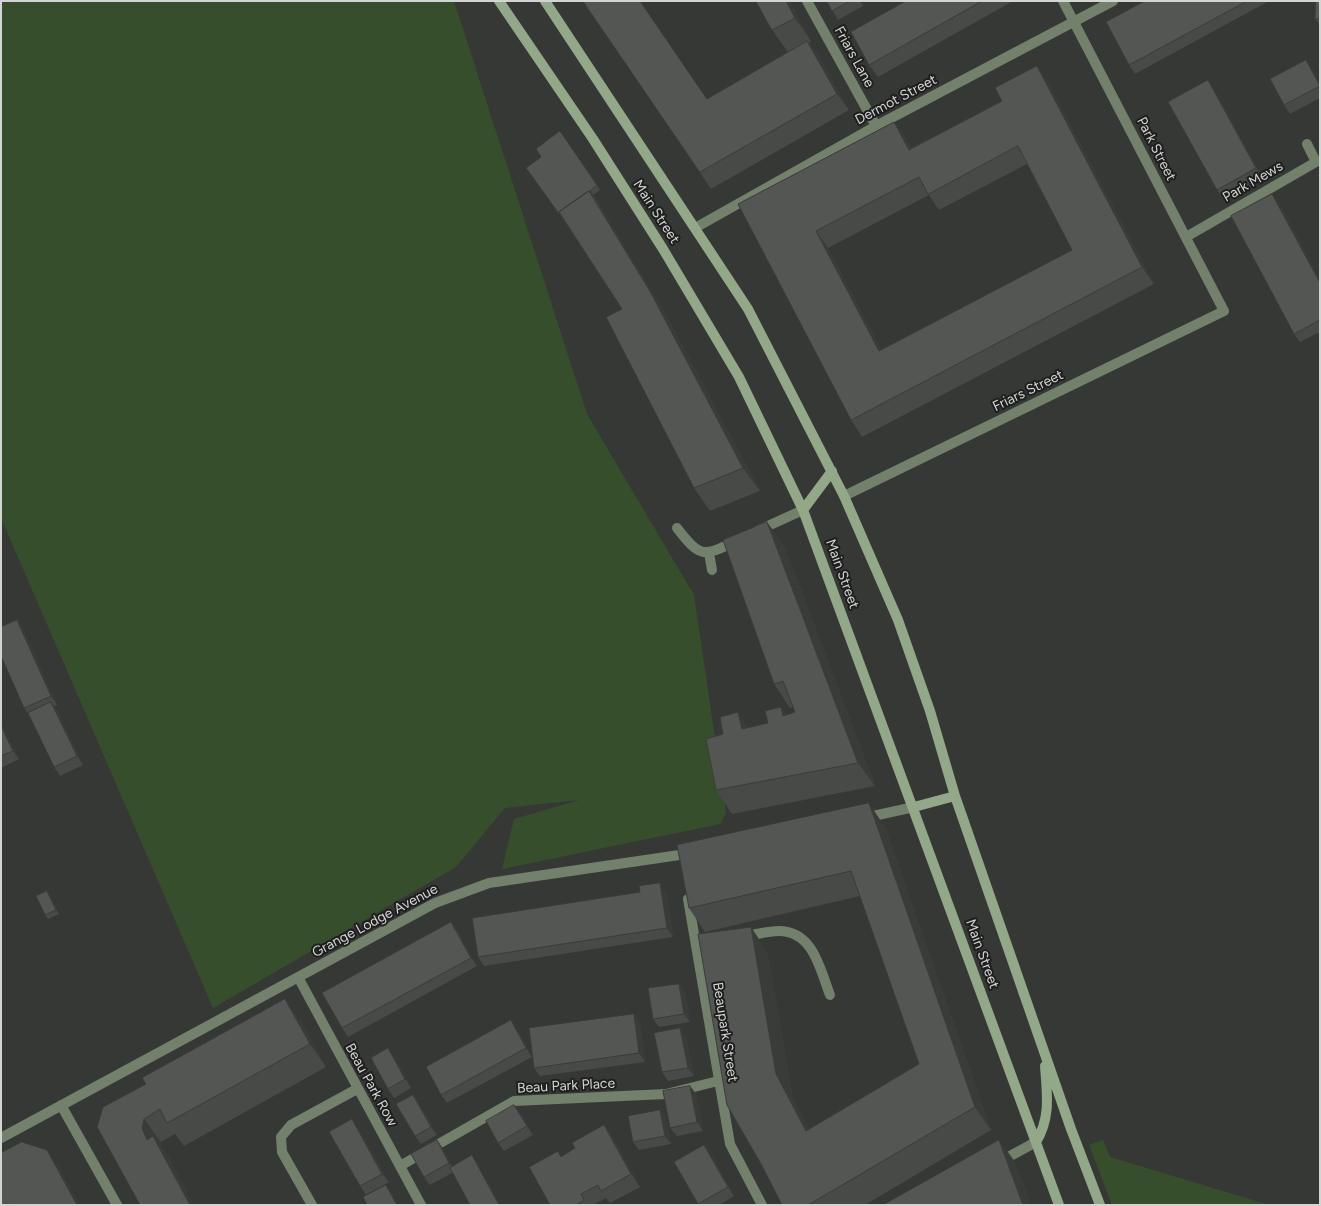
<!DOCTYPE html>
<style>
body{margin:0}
#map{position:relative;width:1321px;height:1206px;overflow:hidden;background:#363835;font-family:Figtree,sans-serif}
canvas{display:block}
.frame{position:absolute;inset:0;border:2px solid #d3d5d3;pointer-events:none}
</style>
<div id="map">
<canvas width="1321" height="1206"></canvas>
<div class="frame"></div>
</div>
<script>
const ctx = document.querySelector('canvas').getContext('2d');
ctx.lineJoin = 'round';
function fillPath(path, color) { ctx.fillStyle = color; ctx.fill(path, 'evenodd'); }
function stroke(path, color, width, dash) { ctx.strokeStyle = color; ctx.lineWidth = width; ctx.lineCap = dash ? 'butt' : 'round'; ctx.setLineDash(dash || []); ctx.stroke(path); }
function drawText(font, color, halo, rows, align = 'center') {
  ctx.font = font + ' Figtree,sans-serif'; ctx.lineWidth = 4; ctx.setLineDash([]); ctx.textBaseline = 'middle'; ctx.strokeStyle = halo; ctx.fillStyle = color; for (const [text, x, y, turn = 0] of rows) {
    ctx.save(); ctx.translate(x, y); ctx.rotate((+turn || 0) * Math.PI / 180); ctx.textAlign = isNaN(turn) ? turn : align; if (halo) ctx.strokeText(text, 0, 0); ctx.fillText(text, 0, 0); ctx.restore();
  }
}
fillPath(new Path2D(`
 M1,1H454L587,414L694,595L726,813L720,824L502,869L514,819L579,800L505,808L456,867L213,1008L1,518Z
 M1103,1140L1110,1157L1269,1205H1112L1089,1145Z`), '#374e2c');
stroke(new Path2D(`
 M677,528C701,559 703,556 737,541
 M759,530L803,510
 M709,553L712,570
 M744,936C755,935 767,931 779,931C813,931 820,969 830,995`), '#72806c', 10);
stroke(new Path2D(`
 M807,1L876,126
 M695,228L876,126L1113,1
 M1186,237L1316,162L1307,144
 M844,496L1224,311L1063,1
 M864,818L914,807
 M688,899L730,1144L762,1205
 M298,977L421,1205
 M61,1105L117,1205
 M1,1138L435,903L489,883L693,853
 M999,1162L1036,1142
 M400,1166L514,1101L666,1094L718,1081
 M312,1205L282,1152L281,1137L291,1125L357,1089`), '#72806c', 10);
stroke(new Path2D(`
 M499,1L593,139L663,249L739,377L803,510L1059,1205
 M545,1L748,309L844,496L898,620L930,711L955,796L1071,1129L1100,1205
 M803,510L832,471
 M914,807L955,796
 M1036,1142C1051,1118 1047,1094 1045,1066`), '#92a888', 10);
fillPath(new Path2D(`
 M583,1L707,99L788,52L772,30L756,1H789L811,41L809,43L819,57L849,110L711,189Z
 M827,1H860L863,6L838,20Z
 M906,1H1013L878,77L869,65Z
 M1145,1H1269L1135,74L1129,65Z
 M1320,1V25L1315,19Z
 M1306,60L1312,69L1320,84V98L1290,114L1284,105Z
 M1037,66L1048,83L1154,284L862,437L851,420L738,204L894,122L906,139L911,148L1002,101ZM1027,164L1072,250L881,350L828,248L929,195L939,210Z
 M1208,80L1214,89L1262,177L1223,199L1217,190Z
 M560,131L600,190L593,195L667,317L760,491L710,511L694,488L622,309L565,222L526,168L541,157Z
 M1278,202L1320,280V332L1300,342L1294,334Z
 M784,545L875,786L732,814L716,790L723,734L768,723L795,712L793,707L790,708L774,684Z
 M17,620L23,629L57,705L54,706L57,710L83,765L60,776L54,767L30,716L24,708Z
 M1,723L19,759L1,768Z
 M885,827L991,1130L865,1205H782L767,951L793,1098L809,1129L919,1064L860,896L705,932L689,908Z
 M47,891L50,895L59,914L48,919L45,915Z
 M666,892L673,937L484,966L478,957Z
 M451,922L457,931L477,966L348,1037L342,1028Z
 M679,984L685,992L690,1022L659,1027L653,1019Z
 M301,1022L326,1067L184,1146L175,1134L161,1142L160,1145L170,1159L140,1205L146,1084Z
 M640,1023L645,1062L540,1076L534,1068Z
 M680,1028L686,1037L694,1076L668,1081L662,1072Z
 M517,1029L532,1057L447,1103L441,1095Z
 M388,1048L394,1057L411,1088L394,1098L388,1089Z
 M690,1086L696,1094L703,1131L677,1136L670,1128Z
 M413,1095L419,1103L437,1135L421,1144L415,1136Z
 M660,1110L666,1119L671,1144L639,1150L633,1142Z
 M520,1113L533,1135L504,1151L498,1143Z
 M604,1125L613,1138L640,1187L610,1203L606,1198L593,1205H550L562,1156L575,1148Z
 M358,1128L389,1182L366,1195L360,1186Z
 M437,1140L443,1149L452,1166L478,1164L452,1173L430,1185L424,1177Z
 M704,1145L710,1153L734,1196L719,1205H698Z`), '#474a47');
fillPath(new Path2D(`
 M786,1H789L811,41L795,18Z
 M807,41L819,57L849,110L837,94Z
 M1306,60L1312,69L1320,84V86Z
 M1037,66L1048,83L1154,284L1142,267Z
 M1208,80L1214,89L1262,177L1256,168Z
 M894,122L906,139L920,166L909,150Z
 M589,191L605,215L667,317L760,491L743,468Z
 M1272,194L1278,202L1320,280V283Z
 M816,231L828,248L890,368L879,351Z
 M767,522L784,545L875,786L858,763Z
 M17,620L23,629L57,705L51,696Z
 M51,702L57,710L83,765L77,756Z
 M781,707L797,730L783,716Z
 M738,712L754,736L742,729Z
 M1,723L19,759L13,751L1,726Z
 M869,803L885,827L991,1130L975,1107Z
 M660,883L666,892L673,937L667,928Z
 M47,891L50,895L59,914L56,910Z
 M451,922L457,931L477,966L471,958Z
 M751,927L767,951L793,1098L822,1154L806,1131L776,1074Z
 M679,984L685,992L690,1022L684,1014Z
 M285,999L301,1022L326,1067L310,1044Z
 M634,1014L640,1023L645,1062L639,1053Z
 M511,1020L517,1029L532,1057L526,1048Z
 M680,1028L686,1037L694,1076L688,1068Z
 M388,1048L394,1057L411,1088L405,1079Z
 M690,1086L696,1094L703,1131L697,1122Z
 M413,1095L419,1103L437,1135L431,1127Z
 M514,1105L520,1113L533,1135L527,1126Z
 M660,1110L666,1119L671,1144L665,1136Z
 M144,1119L161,1142L160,1145L170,1159L194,1205H190L147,1140L142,1128Z
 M352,1119L358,1128L389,1182L382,1174Z
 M604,1125L613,1138L640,1187L631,1174Z
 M437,1140L443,1149L455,1171L449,1163Z
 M999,1140L1016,1163L1031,1205H1023Z
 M704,1145L710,1153L734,1196L728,1187Z
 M47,1150L63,1174L80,1205H77Z
 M472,1155L478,1164L501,1205H499Z
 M386,1185L392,1193L398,1205H397Z`), '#3a3c39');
const building = new Path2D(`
 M583,1H640L707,99L807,41L837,94L700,172Z
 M756,1H786L795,18L772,30Z
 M827,1H850L832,11Z
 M906,1H982L869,65L851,32Z
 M1145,1H1247L1129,65L1106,22Z
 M1316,1H1320V19H1315Z
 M1306,60L1320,86L1284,105L1270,79Z
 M1037,66L1142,267L851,420L738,204L894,122L909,150L1002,101L995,88ZM1018,146L1072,250L879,351L816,231L919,177L928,194Z
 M1208,80L1256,168L1217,190L1168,102Z
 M560,131L597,185L590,191L596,199L595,200L589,191L559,212L562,217V218L526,168L541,157L536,149Z
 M589,191L651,293L743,468L694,488L606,317L622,309L559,212Z
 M1272,194L1320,283V320L1294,334L1231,216Z
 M767,522L858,763L716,790L706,739L723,734L720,717L738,712L742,729L768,723L765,711L781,707L783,716L795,712L783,681L774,684L723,540Z
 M17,620L51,696L24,708L1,656V627Z
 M51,702L77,756L54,767L28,713Z
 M1,726L13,751L1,756Z
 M869,803L975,1107L808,1205H782L761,1164L727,1105L698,934L751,927L776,1074L806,1131L919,1064L851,871L689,908L677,845Z
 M660,883L667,928L478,957L472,918L640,892L639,886Z
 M47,891L56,910L45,915L36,896Z
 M451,922L471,958L342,1028L322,993Z
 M679,984L684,1014L653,1019L648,988Z
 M285,999L310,1044L167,1123L160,1109L144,1119L142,1128L147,1140L153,1136L190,1205H140L97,1127L103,1107L146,1084L142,1078Z
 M634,1014L639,1053L534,1068L529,1028Z
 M511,1020L526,1048L441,1095L426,1067Z
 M680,1028L688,1068L662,1072L654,1033Z
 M388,1048L405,1079L388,1089L371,1058Z
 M690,1086L697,1122L670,1128L663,1091Z
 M413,1095L431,1127L415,1136L396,1104Z
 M514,1105L527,1126L498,1143L486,1121Z
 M660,1110L665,1136L633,1142L628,1116Z
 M352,1119L382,1174L360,1186L329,1132Z
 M604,1125L631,1174L601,1191L598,1185L581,1194L584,1200L576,1205H550L529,1167L558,1151L561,1157L575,1148L572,1143Z
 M437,1140L449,1163L424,1177L411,1154Z
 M999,1140L1023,1205H883Z
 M22,1142L47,1150L77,1205H14L7,1204L5,1205H1V1153Z
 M704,1145L728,1187L698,1204L674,1162Z
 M472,1155L499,1205H470L450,1168Z
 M386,1185L397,1205H367L363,1197Z`);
fillPath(building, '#535652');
stroke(building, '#3a3c39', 1);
drawText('14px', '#d3d5d3', '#1e1f1e', [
 ["Friars Lane",854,57,61],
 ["Dermot Street",896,100,-28],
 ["Park Street",1156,149,63],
 ["Park Mews",1253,182,-30],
 ["Main Street",656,212,57],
 ["Friars Street",1028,391,-26],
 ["Main Street",842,574,70],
 ["Grange Lodge Avenue",375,921,-28],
 ["Main Street",982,954,70],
 ["Beaupark Street",725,1032,81],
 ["Beau Park Row",371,1085,61],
 ["Beau Park Place",566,1086,-3]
]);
</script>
